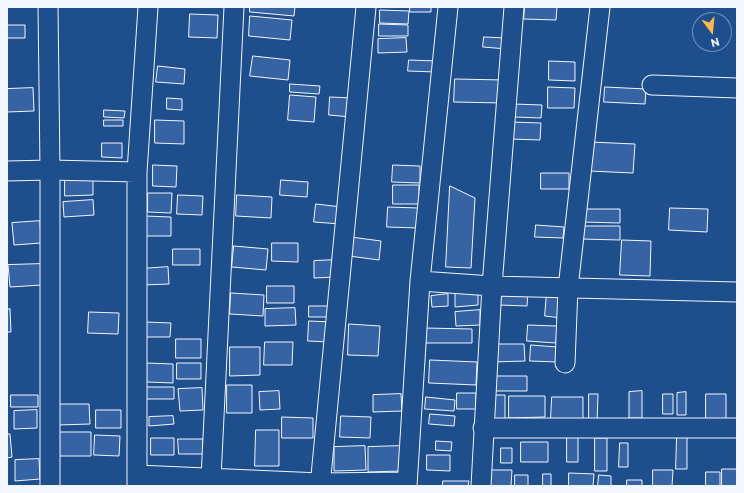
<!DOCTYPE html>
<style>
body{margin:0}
#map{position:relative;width:744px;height:493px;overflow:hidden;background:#1f4e8c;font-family:Commissioner,sans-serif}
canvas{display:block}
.frame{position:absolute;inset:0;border:8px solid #f2f6ff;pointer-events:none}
.north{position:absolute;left:692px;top:12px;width:40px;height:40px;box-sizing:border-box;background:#1f4e8c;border:1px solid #7391ba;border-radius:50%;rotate:164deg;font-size:11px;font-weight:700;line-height:16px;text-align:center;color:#f2f6ff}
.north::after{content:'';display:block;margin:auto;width:14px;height:18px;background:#ffb74d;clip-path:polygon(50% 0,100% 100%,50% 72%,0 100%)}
</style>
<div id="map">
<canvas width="744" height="493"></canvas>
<div class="frame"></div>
<div class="north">N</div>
</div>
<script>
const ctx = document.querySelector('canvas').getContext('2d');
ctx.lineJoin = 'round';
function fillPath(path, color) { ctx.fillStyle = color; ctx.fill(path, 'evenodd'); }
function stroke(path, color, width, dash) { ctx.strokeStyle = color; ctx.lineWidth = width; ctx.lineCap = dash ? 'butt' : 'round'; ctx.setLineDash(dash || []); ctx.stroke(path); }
const building = new Path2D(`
 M250,7H295L294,16L250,12Z
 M410,7H431V12H410Z
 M525,7H557L556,20L524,19Z
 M380,10L409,11L408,24L380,23Z
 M190,14L218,15L217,38L189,37Z
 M250,16L292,20L290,40L249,36Z
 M379,24L408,25V36H379Z
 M7,25H25V38H7Z
 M484,37L507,38V49L483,47Z
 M406,38L407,52L378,53V39Z
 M253,56L290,60L288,80L250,76Z
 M409,60L437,61L436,72L408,71Z
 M549,61L575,62V81L549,80Z
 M158,66L185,69L184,84L156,82Z
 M455,79L504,80L503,103L454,102Z
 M290,84L320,86L319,94L290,92Z
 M548,87L575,88L574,108H548Z
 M605,87L646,89L645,104L604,102Z
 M33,88L34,111L7,112V89Z
 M290,95L316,97L314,122L288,120Z
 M330,97L352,98L351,117L329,115Z
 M167,98L182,99V110L167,109Z
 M514,104L542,105L541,118L514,117Z
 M104,110L125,111L124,118L104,117Z
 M104,120H123V126H104Z
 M155,120L184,121V144L155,143Z
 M511,122L541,123L540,140L511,139Z
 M590,142L635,144L633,173L589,171Z
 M102,143H122V158L102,157Z
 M153,165L177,166L176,187L153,186Z
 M393,165L420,166V183L392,182Z
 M541,173H569V189H541Z
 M65,178H93V195L65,196Z
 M281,180L308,182L307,197L280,195Z
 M393,185H419V204H393Z
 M450,186L475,198L471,268L446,267Z
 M148,193H172L171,213L148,212Z
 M178,195L203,196L202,215L177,214Z
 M237,195L272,197L271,218L236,216Z
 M93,200L94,215L64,217L63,202Z
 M316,204L342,207L340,224L314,222Z
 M388,207L419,208L418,228L387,227Z
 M670,208L708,209L707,232L669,230Z
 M583,209H620V223L583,222Z
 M145,216L171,217V236H144Z
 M40,221L41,243L14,245L12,223Z
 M536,225L564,227L563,238L535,237Z
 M581,226H620V240L581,239Z
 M351,237L381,241L379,260L349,256Z
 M622,240L651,241L650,276L620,275Z
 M272,243H298V262L272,261Z
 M234,246L268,249L266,270L232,267Z
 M173,249H200V265H173Z
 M336,260V277L314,278V261Z
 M41,264L42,285L10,287L8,265Z
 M168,267L169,284L142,285L141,269Z
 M267,286H294V303H267Z
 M500,291L528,292L527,306L499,305Z
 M478,292V305L455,307V294Z
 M547,292L563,294L561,318L545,316Z
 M231,293L264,295L263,316L230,314Z
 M448,294V306L432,307L431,296Z
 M309,306H334L333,317H309Z
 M295,308L296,325L265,326V309Z
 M10,309L11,332H7V310Z
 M480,310V325L456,326L455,312Z
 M89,312L119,313L118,334L88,333Z
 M309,321L331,322L330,342L308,341Z
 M146,322L171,323L170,337H145Z
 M349,324L380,326L378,356L348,355Z
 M528,325L557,326L556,343L527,341Z
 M424,328L472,329V343H424Z
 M176,339H201V358H176Z
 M265,342H293L292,365H264Z
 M493,344H524L525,361L493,362Z
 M531,345L557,347V362L530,361Z
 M230,347H260V375L230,376Z
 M430,360L477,362L476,385L429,383Z
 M147,363L173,364V383L147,382Z
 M177,363H201V379H177Z
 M495,376H527V391H495Z
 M227,385H252V413H227Z
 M147,387H174V399H147Z
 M202,388L203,410L180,411L178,389Z
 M279,391L280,409L260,410L259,392Z
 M642,391V418H629V392Z
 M686,392V415H677V393Z
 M457,393H476V409H457Z
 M401,394L402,411L373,412V395Z
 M589,394H598L597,423H589Z
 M663,394H673V414H663Z
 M706,394H726V419H706Z
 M11,395H38V407H11Z
 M493,395H505V419H493Z
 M509,396H545V417L509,418Z
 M426,397L455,400L454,411L425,409Z
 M552,397H583V419H551Z
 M58,404H89L90,424L58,425Z
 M37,410V428L14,429V411Z
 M96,410H121V428H96Z
 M430,414L455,416L454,426L429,424Z
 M173,416L174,424L149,426V417Z
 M341,416L371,417L370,438L340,437Z
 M282,417L313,418V438H282Z
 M256,430H279V466H255Z
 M60,432H91V456H60Z
 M7,434H10L12,457L7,458Z
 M567,434H578V462H567Z
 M95,435L120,436L119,456L94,455Z
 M677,437H687V469H676Z
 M151,438H174V455H151Z
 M595,438H607V471H595Z
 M178,439H203V454H179Z
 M436,441L452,442L451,451L436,450Z
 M521,442H548V462H521Z
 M620,443H628V467H619Z
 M365,446L366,470L334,471V447Z
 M401,446V471L368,472V447Z
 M501,448H512V463H501Z
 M427,455H450V471L427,470Z
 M39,459L40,479L15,481V460Z
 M722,469H737V486H722Z
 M490,470H512L511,486H490Z
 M653,470H673L672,486H653Z
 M706,472H720V486H706Z
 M569,473L594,474L593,486H569Z
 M543,474H551V486H543Z
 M515,475H528V486H515Z
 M599,475L611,476V486H598Z
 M627,480H642V486H627Z
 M443,481H469L468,486H443Z`);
fillPath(building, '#3563a3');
stroke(building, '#f2f6ff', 1);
const minor = new Path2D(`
 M48,7L50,170V486
 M652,85L737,88
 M7,171L50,170L137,172
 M420,281L492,286L737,292
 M565,363L568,288L600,7
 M483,428H737
 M137,475L320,483L407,482
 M211,478L234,7
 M137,486V172L148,7
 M320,486L366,7
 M407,486L420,281L448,7
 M481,486L492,286L514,7`);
stroke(minor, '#f2f6ff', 21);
stroke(minor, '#1f4e8c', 19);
</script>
